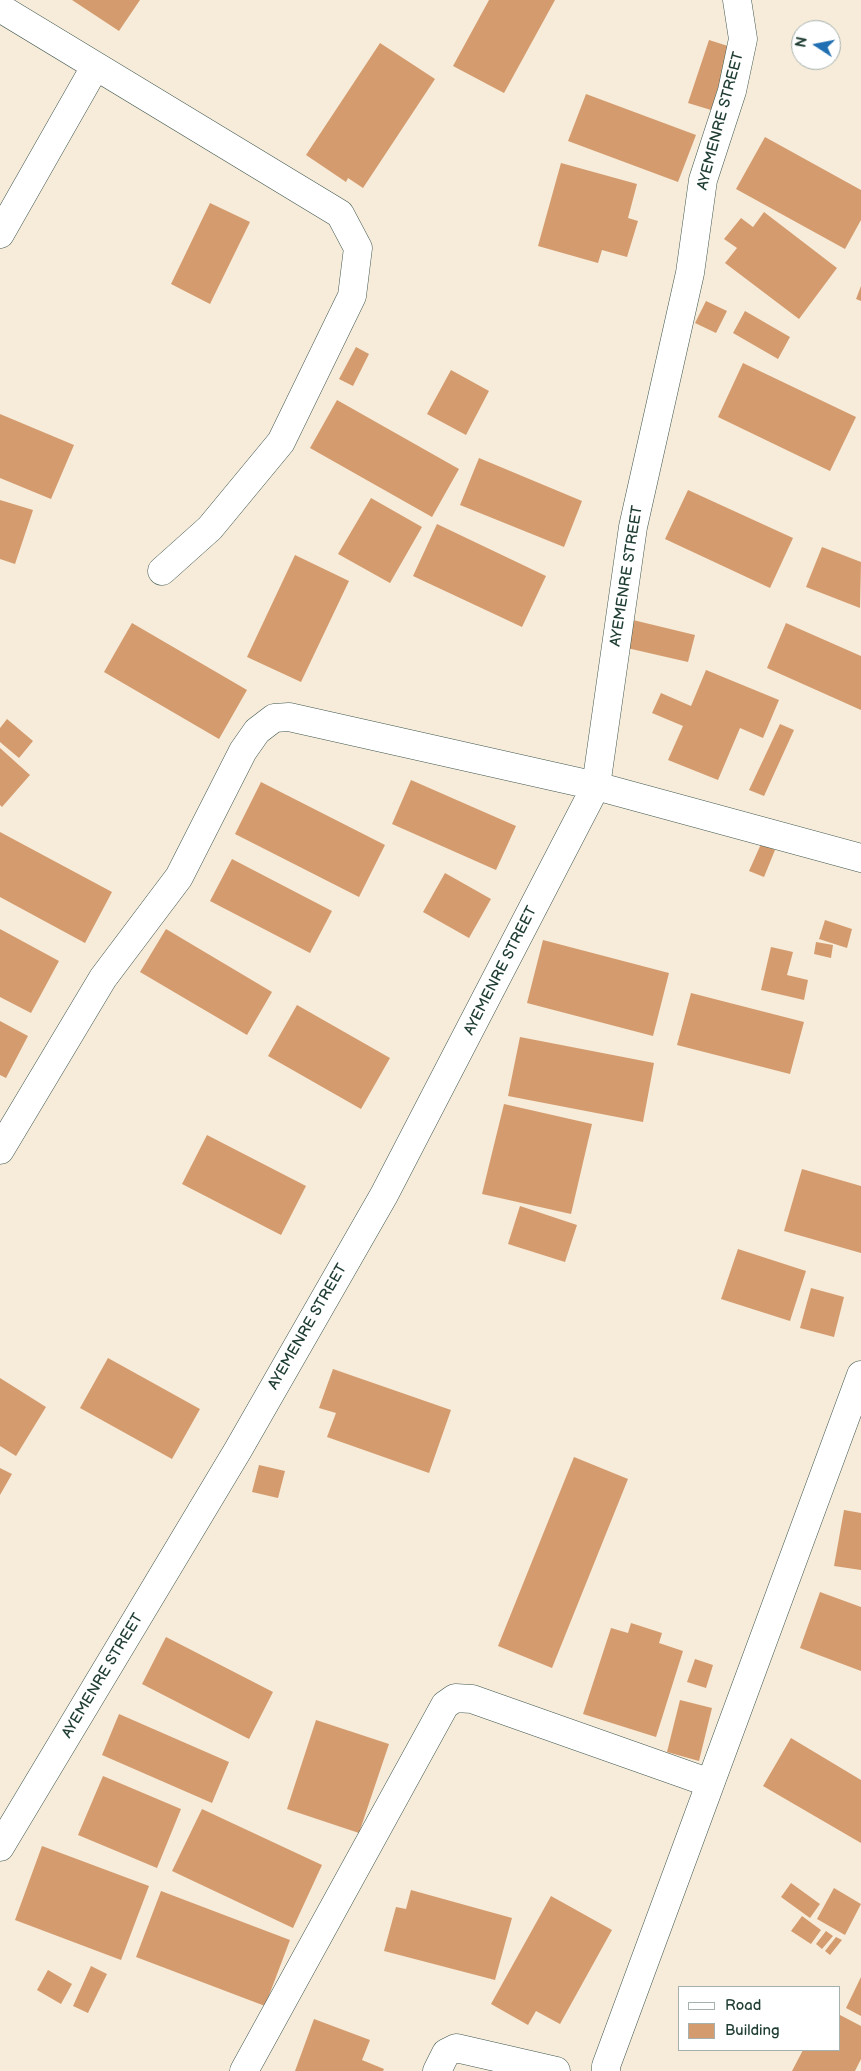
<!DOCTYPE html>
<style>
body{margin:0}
#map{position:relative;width:861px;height:2071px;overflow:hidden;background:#f7ebd9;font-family:"Balsamiq Sans",sans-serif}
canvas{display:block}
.legend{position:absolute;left:678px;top:1986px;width:162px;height:65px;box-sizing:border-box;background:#fff;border:1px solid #a5b1ae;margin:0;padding:6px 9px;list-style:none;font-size:15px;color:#1f3d34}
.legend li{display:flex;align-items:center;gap:10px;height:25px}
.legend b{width:25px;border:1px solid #a5b1ae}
.north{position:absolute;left:791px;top:20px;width:50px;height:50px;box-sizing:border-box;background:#fff;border:1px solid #a5b1ae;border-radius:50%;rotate:281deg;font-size:14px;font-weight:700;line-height:20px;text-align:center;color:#1f3d34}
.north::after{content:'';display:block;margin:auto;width:18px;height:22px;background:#1f6fb2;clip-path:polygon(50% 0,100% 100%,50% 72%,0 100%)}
</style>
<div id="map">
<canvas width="861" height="2071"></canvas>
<ul class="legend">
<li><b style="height:6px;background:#fff"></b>Road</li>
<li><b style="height:14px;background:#d49c6e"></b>Building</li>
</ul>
<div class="north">N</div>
</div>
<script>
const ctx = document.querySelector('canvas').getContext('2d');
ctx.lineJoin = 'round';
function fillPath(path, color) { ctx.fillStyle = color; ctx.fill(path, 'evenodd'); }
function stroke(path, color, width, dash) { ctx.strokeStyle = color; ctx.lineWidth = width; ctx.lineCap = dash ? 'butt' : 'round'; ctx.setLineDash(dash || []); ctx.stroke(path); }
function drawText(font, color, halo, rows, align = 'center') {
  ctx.font = font + ' "Balsamiq Sans",sans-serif'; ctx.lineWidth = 4; ctx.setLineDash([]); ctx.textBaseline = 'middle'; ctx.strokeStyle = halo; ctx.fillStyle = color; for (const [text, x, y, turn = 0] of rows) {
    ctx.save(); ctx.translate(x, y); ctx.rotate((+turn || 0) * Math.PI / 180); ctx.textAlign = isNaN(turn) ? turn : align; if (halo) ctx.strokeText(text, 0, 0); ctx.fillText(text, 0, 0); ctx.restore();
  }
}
fillPath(new Path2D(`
 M72,0H140L119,31Z
 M489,0H555L504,93L453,66Z
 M709,40L731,47L711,110L688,103Z
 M380,43L435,79L363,188L348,178L346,182L306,155Z
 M586,94L696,135L678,182L568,141Z
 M765,137L861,190V220L845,249L736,189Z
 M561,163L637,184L628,218L638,221L627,257L602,250L598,263L538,246Z
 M210,203L250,222L210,304L171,284Z
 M764,212L837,268L799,319L725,263L737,248L724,239L741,218L753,227Z
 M861,286V301L856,299Z
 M706,301L727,311L716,333L695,323Z
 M745,311L790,337L778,359L733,333Z
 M356,347L369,354L353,386L339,379Z
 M743,363L856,417L830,471L718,417Z
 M451,370L489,391L466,435L427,414Z
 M337,400L459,469L432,517L310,448Z
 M0,414L74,445L51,499L0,478Z
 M479,458L582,501L564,547L460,505Z
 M688,490L793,538L770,588L665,539Z
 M371,498L422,527L390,583L338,554Z
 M0,500L33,510L15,564L0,559Z
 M437,524L546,576L522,627L413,576Z
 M822,547L861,562L860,608L806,587Z
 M295,555L349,581L301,682L247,657Z
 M633,620L695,635L688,662L627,648Z
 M132,623L247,690L219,739L104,672Z
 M786,623L861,656V710L767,668Z
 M706,670L779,700L763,738L740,728L718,780L668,760L683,726L652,713L661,693L691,706Z
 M7,719L33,741L19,758L0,742V728Z
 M780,724L794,730L764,796L749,790Z
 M0,748L30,775L2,807L0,805Z
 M411,780L516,826L496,870L392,824Z
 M261,782L385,845L359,897L235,834Z
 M0,832L112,892L85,943L0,897Z
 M761,844L775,850L764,877L749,871Z
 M232,859L332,911L310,953L210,901Z
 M445,873L491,899L469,938L423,912Z
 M825,920L852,929L847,948L819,939Z
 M0,929L59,961L31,1013L0,997Z
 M166,929L272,992L247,1035L140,972Z
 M543,940L669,973L653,1036L527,1003Z
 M816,942L833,945L831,958L814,954Z
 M771,947L793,952L787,975L808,980L804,1000L761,990Z
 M691,993L804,1022L790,1074L677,1045Z
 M297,1005L390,1058L361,1109L268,1056Z
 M0,1021L28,1036L6,1078L0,1075Z
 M520,1037L654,1063L643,1122L508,1096Z
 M504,1104L592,1124L571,1214L482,1194Z
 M207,1135L306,1186L281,1235L182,1184Z
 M802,1169L861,1186V1253L784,1231Z
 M520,1206L577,1225L565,1262L508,1244Z
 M738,1249L806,1271L790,1321L721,1299Z
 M811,1288L844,1297L834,1337L800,1328Z
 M108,1358L200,1409L172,1459L80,1408Z
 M333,1369L451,1410L429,1473L327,1437L336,1413L319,1408Z
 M0,1378L46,1407L16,1456L0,1446Z
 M574,1457L628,1479L552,1668L498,1646Z
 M259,1465L285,1471L278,1498L252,1492Z
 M0,1468L12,1474L0,1495Z
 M844,1510L861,1513V1570L834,1566Z
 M820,1592L861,1607V1671L800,1648Z
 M631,1623L662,1633L659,1643L683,1651L656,1737L583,1714L611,1628L628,1633Z
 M166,1637L273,1692L249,1739L142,1684Z
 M695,1659L713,1665L706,1688L687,1682Z
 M680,1700L712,1708L699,1761L667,1752Z
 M119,1714L229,1762L212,1803L102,1755Z
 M316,1720L389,1744L359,1833L287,1809Z
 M791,1738L861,1780V1843L763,1786Z
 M103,1776L181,1809L157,1868L78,1835Z
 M202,1809L322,1865L293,1928L172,1871Z
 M42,1846L149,1886L121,1960L15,1920Z
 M791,1883L820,1904L810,1918L781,1897Z
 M834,1888L861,1904L845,1935L817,1919Z
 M411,1890L512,1918L495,1980L384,1951L396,1907L406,1909Z
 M161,1891L290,1940L265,2006L136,1957Z
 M551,1896L612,1930L560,2024L536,2011L528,2025L491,2004Z
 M802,1916L821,1930L811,1944L791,1931Z
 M826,1931L833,1936L822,1949L816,1944Z
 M836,1937L842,1940L830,1955L825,1951Z
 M91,1966L107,1974L88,2013L73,2006Z
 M48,1970L72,1984L61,2004L37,1990Z
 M861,1977V2016L846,2008Z
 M840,2015L861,2026V2059L855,2071H792L803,2050H840Z
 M314,2019L370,2040L362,2060L384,2069L383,2071H295Z`), '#d49c6e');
const street = new Path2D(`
 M0,8L340,214L358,248L352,296L281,442L210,528L162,571
 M0,234L95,67
 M0,1150L103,978L179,877L243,751L257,731L274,718L289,717L596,786L861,858
 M0,1847L238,1450L384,1195L596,786L633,527L690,273L703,180L732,91L743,39L737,0
 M244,2071L445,1705L455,1698L472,1699L710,1783
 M437,2071L446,2053L456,2048L556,2071
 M606,2071V2066L861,1375`);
stroke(street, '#3f574d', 29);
stroke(street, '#fff', 28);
drawText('15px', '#1f3d34', '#fff', [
 ["AYEMENRE STREET",721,121,-75],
 ["AYEMENRE STREET",627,576,-81],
 ["AYEMENRE STREET",501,971,-63],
 ["AYEMENRE STREET",308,1327,-60],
 ["AYEMENRE STREET",103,1676,-59]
]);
</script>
